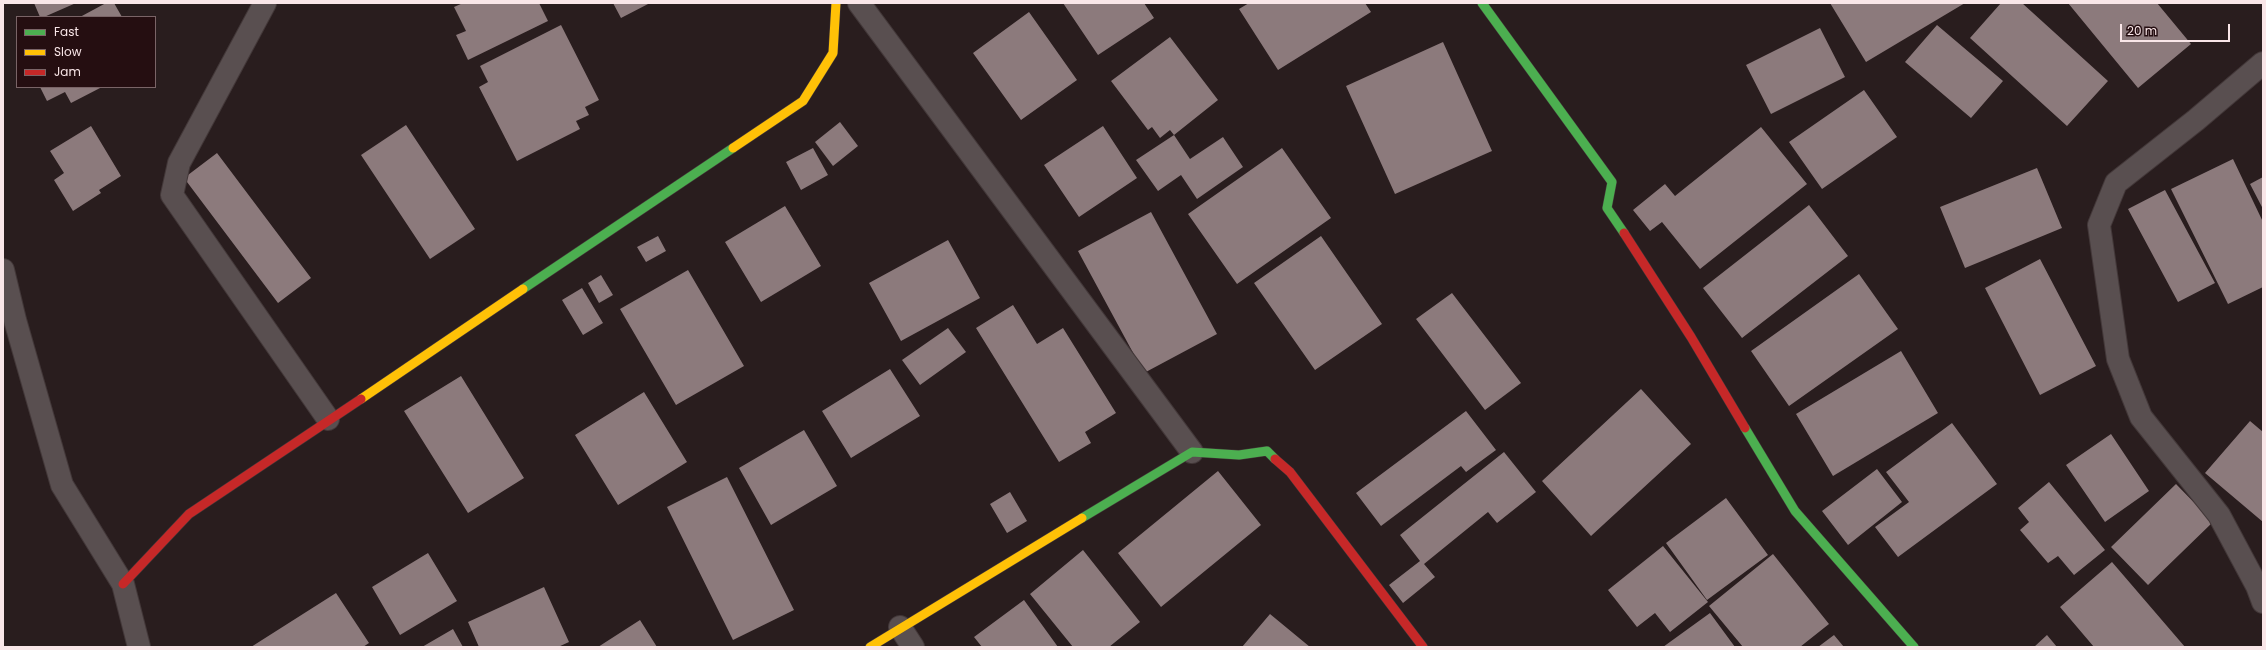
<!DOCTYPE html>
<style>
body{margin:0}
#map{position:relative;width:2266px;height:650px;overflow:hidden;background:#291d1e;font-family:Poppins,sans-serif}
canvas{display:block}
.frame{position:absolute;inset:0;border:4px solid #f9e6e8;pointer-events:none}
.legend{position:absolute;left:16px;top:16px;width:140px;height:72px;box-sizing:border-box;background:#250e11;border:1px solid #7a6467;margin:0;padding:5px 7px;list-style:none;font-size:12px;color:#f9e6e8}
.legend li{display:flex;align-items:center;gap:8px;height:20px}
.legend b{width:20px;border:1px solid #7a6467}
.scale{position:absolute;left:2120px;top:24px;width:110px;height:18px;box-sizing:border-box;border:2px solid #f9e6e8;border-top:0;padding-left:5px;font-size:12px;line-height:14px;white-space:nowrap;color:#f9e6e8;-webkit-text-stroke:3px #250e11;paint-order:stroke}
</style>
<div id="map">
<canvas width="2266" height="650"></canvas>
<div class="frame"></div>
<ul class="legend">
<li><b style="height:5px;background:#4caf50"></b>Fast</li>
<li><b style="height:5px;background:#ffc107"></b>Slow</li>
<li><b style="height:5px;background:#c62828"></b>Jam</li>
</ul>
<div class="scale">20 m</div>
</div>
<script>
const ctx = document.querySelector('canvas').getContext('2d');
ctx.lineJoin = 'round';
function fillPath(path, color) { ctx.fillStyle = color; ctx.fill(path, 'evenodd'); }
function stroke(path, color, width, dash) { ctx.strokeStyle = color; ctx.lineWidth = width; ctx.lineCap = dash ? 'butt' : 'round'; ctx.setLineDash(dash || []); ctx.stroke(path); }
fillPath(new Path2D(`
 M34,3H76L44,17H40Z
 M106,3H114L122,17H80Z
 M463,3H539L548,21L468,60L456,35L466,31L454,7Z
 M613,3H650L621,18Z
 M1063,3H1144L1154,18L1098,55Z
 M1249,3H1365L1371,12L1278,70L1239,9Z
 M1830,3H1965L1866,62Z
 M2001,3H2022L2108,81L2067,126L1970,38Z
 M2068,3H2157L2191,44L2138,88Z
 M1029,12L1077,80L1021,120L973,53Z
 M561,25L599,100L585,107L589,115L576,121L580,129L517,161L479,87L488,82L480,66Z
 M1937,25L2003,81L1971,118L1905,62Z
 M1820,28L1845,77L1771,114L1746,65Z
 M1170,37L1218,100L1174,135L1170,130L1160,138L1152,127L1148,130L1111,81Z
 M1443,42L1492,151L1395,194L1346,86Z
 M40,87H102L71,103L65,92L47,101Z
 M1864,90L1897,137L1822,189L1789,142Z
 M840,122L858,146L833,166L815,142Z
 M406,125L475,229L430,259L361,155Z
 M91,126L121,176L99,190L101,193L73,211L54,180L64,173L50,151Z
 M1103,126L1137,178L1079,217L1044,165Z
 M1761,127L1807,184L1700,269L1662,222L1650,231L1633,210L1665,184L1675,196Z
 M1174,135L1190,159L1223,137L1243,167L1197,199L1181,175L1158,191L1136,160Z
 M813,148L828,175L801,190L786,162Z
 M1282,148L1331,218L1237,284L1188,214Z
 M217,153L311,278L278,303L184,178Z
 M2233,159L2263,222V287L2228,304L2171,189Z
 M2037,168L2062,228L1965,268L1940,207Z
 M2263,177V209L2250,184Z
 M2165,190L2215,283L2178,302L2128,209Z
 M1809,205L1848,256L1742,338L1703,288Z
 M785,206L821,266L761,302L725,242Z
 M1151,212L1217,334L1144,373L1078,251Z
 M658,236L666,251L646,262L637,247Z
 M1321,236L1382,324L1315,370L1254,283Z
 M948,240L980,298L901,341L869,283Z
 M2040,259L2096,366L2040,395L1985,288Z
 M688,270L744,366L676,405L620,309Z
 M1859,274L1898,329L1789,406L1751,351Z
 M601,275L613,295L599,303L588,283Z
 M582,288L603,323L583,335L562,300Z
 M1452,293L1521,383L1485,410L1416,319Z
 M1013,305L1037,344L1063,328L1116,413L1085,432L1091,443L1059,462L976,328Z
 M948,328L966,352L920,385L902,360Z
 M1901,351L1938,413L1833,476L1796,414Z
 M890,369L920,416L851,458L822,411Z
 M461,376L524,478L468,513L404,411Z
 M1641,389L1691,444L1591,536L1542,481Z
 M644,392L687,462L618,505L575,435Z
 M1466,411L1496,450L1466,472L1461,466L1381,526L1356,493Z
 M2250,421L2263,432V522L2205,473Z
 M1952,423L1997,484L1898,557L1875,527L1909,502L1886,472Z
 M804,430L837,486L771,525L739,468Z
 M2111,434L2149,491L2105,522L2066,465Z
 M1504,452L1536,492L1497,523L1488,512L1424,564L1435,577L1403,603L1389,585L1420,561L1400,535Z
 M1877,469L1902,502L1848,545L1822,511Z
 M1218,471L1261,525L1161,607L1118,553Z
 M727,477L794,610L733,640L667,507Z
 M2049,482L2105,550L2074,575L2058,556L2048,563L2020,530L2029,522L2018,508Z
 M2176,484L2213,522L2148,585L2111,547Z
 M1010,492L1027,521L1007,533L990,504Z
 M1726,498L1768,555L1707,600L1666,543Z
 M1663,546L1708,602L1670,632L1655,613L1637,627L1608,590Z
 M1083,550L1140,622L1109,647H1073L1030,594Z
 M428,553L457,601L400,635L372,587Z
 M1773,554L1829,624L1800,647H1743L1709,606Z
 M2112,562L2185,647H2094L2060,607Z
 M544,587L569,642L558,647H479L468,622Z
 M336,593L369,643L363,647H251Z
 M1024,600L1058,647H982L974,637Z
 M1710,613L1735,647H1663Z
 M1270,614L1310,647H1242Z
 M640,620L657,647H598Z
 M453,629L463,647H422Z
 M1834,635L1844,647H1818Z
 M2047,635L2057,647H2034Z`), '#8c7a7c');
const street = new Path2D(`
 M265,3L179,163L172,195L328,419
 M859,3L1192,452
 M2263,63L2196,120L2116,183L2099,225L2118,359L2141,417L2219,515L2257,586L2263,602
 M3,270L15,320L62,485L123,584L139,647
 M900,627L913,647`);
const fast = new Path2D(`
 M1482,3L1612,182L1607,208L1624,233
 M523,289L733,148
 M1745,428L1795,511L1914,647
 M1082,518L1192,452L1239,455L1267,451L1275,459`);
const slow = new Path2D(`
 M733,148L803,101L833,53L836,3
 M361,399L523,289
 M870,647L1082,518`);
const jam = new Path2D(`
 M1624,233L1691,337L1745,428
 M1275,459L1290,472L1423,647
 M123,584L189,514L361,399`);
stroke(street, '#433839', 24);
stroke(fast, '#433839', 10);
stroke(slow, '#433839', 10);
stroke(jam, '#433839', 10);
stroke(street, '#594f50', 22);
stroke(fast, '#4caf50', 9);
stroke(slow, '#ffc107', 9);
stroke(jam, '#c62828', 9);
</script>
